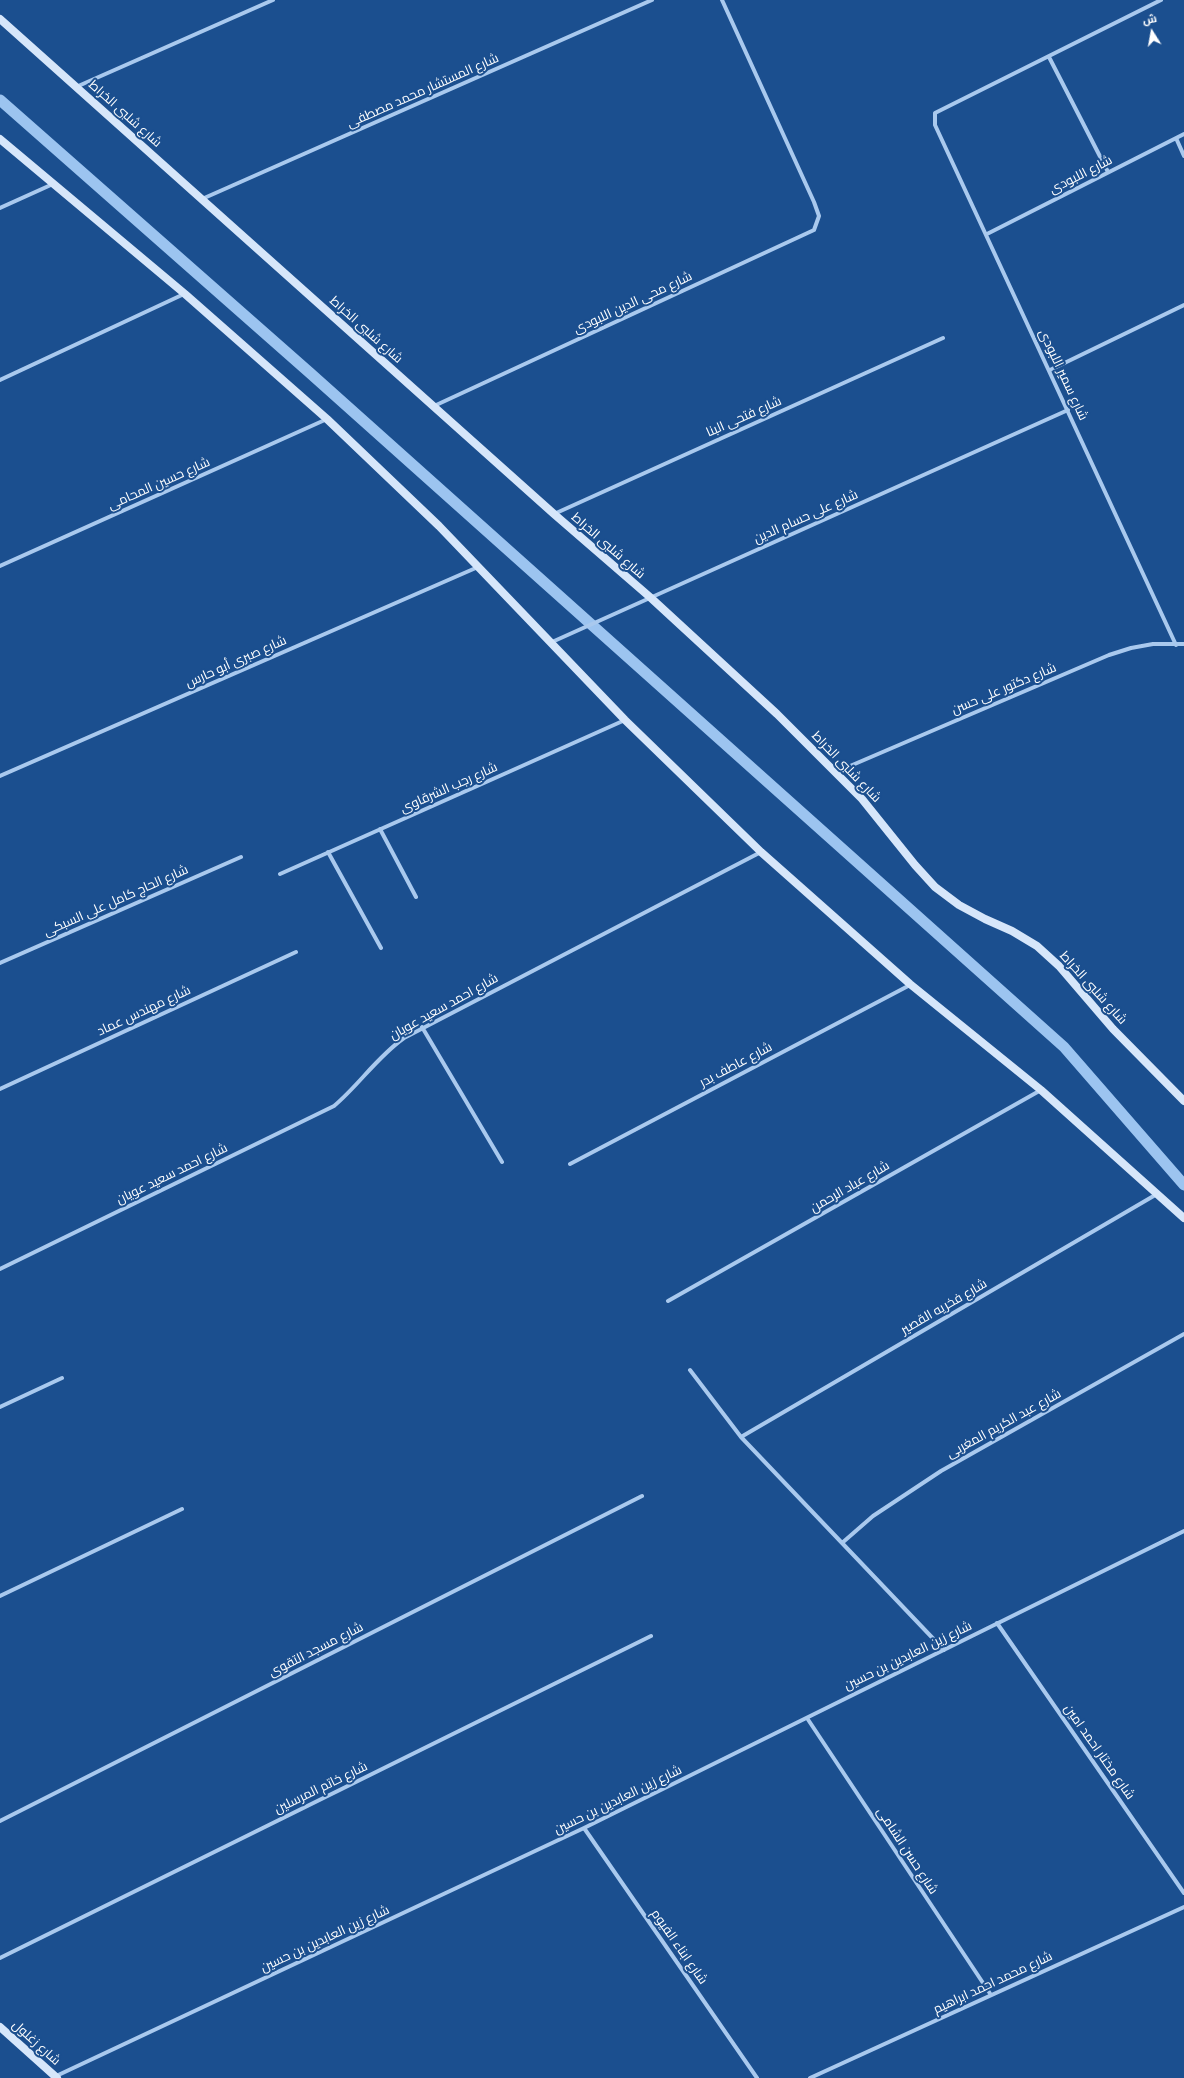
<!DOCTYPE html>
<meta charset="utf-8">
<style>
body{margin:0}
#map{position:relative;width:1184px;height:2078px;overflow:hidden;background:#1b4f8f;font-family:"Fira Sans Condensed",Cairo,sans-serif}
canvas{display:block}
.north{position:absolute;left:1132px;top:12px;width:40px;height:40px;-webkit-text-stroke:3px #1b4f8f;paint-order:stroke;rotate:349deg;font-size:11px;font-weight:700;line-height:16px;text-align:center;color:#fff}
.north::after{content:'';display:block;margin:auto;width:14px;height:18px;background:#fff;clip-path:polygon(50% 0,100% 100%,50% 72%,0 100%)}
</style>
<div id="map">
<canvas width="1184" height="2078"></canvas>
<div class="north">ش</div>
</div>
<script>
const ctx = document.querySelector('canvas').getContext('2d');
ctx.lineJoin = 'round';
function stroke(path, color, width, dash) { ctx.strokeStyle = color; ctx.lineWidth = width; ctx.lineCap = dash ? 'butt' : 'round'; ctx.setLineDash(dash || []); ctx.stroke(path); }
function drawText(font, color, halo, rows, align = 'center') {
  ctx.font = font + ' "Fira Sans Condensed",Cairo,sans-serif'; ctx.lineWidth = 4; ctx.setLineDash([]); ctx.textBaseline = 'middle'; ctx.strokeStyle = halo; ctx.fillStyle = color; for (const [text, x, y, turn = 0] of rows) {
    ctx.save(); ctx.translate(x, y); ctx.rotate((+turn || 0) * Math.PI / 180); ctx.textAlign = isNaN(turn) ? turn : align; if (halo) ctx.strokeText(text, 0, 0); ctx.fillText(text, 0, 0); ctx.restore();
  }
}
stroke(new Path2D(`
 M0,100L310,373L1064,1047L1184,1185`), '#9cc4f0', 11);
stroke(new Path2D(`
 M1161,0L935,113V125L1176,645
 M1049,57L1108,172
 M76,87L273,0
 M1176,138L1184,156
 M202,199L652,0
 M0,208L53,184
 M987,234L1184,134
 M1050,370L1184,305
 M0,380L184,294
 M434,406L814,230L819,216L814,202L722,0
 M554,514L943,338
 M0,566L327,419
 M552,642L1068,410
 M836,772L1109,655L1131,648L1153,644H1184
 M0,776L478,567
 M380,829L416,897
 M328,852L381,948
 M280,874L625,720
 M0,963L241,857
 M422,1027L502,1162
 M0,1089L296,952
 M570,1164L910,985
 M0,1269L334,1106C359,1085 377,1057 404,1038L761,852
 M668,1301L1041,1090
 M690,1370L741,1437L944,1650
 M0,1407L62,1378
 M741,1437L1157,1194
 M842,1543L873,1516L941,1471L1184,1334
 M0,1596L182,1509
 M997,1623L1184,1893
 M807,1718L991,1995
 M0,1821L642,1496
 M584,1828L757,2078
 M0,1958L651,1636
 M54,2077L584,1828L1184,1531
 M810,2078L1184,1907`), '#a9c9ee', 4);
stroke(new Path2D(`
 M0,19L554,514L651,598L777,714L862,799L915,865L935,887L959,905L985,919L1012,931L1037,946L1059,966L1113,1029L1184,1101
 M0,139L185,294L327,419L439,526L625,720L761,852L910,984L1041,1090L1184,1218
 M0,2027L57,2078`), '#d6e6fa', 8);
drawText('13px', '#fff', '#1b4f8f', [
 ["شارع المستشار محمد مصطفى",423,91,-24],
 ["شارع شلبى الخراط",125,114,42],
 ["شارع اللبودى",1081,175,-27],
 ["شارع محى الدين اللبودى",633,303,-25],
 ["شارع شلبى الخراط",366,330,42],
 ["شارع سمير اللبودى",1063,375,65],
 ["شارع فتحى البنا",744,417,-24],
 ["شارع حسين المحامى",159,484,-24],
 ["شارع على حسام الدين",806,517,-24],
 ["شارع شلبى الخراط",608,546,41],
 ["شارع صبرى أبو حارس",236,662,-24],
 ["شارع دكتور على حسن",1004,689,-23],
 ["شارع شلبى الخراط",846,767,46],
 ["شارع رجب الشرقاوى",449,788,-24],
 ["شارع الحاج كامل على السبكى",116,901,-24],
 ["شارع شلبى الخراط",1093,988,48],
 ["شارع احمد سعيد عويان",444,1007,-29],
 ["شارع مهندس عماد",144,1011,-25],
 ["شارع عاطف بدر",736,1065,-28],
 ["شارع احمد سعيد عويان",172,1174,-26],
 ["شارع عباد الرحمن",850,1187,-30],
 ["شارع فخريه القصير",944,1307,-30],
 ["شارع عبد الكريم المغربى",1004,1424,-29],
 ["شارع مسجد التقوى",316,1650,-27],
 ["شارع زين العابدين بن حسين",908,1656,-26],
 ["شارع مختار احمد امين",1099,1752,55],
 ["شارع خاتم المرسلين",321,1788,-26],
 ["شارع زين العابدين بن حسين",618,1800,-26],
 ["شارع حسن الشامى",907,1851,57],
 ["شارع زين العابدين بن حسين",325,1939,-25],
 ["شارع ابناء الفيوم",679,1947,55],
 ["شارع محمد احمد ابراهيم",993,1983,-25],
 ["شارع زغلول",36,2043,42]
]);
</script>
